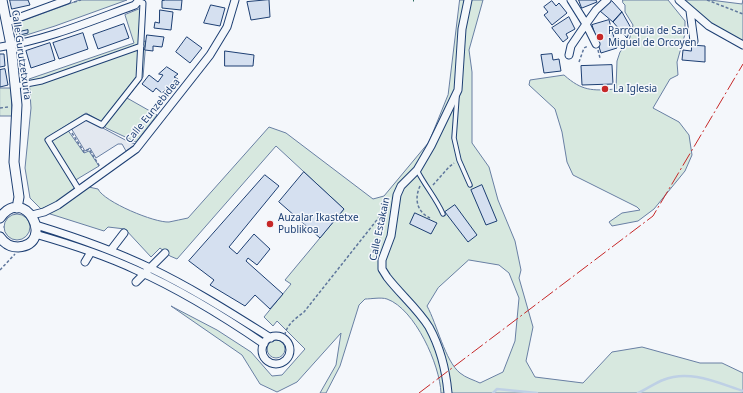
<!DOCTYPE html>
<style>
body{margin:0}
canvas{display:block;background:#f4f7fb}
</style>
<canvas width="743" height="393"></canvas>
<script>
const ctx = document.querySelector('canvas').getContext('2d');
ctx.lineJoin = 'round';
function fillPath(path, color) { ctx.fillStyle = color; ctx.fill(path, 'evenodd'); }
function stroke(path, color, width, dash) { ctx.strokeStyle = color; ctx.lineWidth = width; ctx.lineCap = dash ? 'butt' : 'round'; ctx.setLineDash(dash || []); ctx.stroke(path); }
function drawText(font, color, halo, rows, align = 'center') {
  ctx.font = font + ' "Noto Sans",sans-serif'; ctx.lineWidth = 3; ctx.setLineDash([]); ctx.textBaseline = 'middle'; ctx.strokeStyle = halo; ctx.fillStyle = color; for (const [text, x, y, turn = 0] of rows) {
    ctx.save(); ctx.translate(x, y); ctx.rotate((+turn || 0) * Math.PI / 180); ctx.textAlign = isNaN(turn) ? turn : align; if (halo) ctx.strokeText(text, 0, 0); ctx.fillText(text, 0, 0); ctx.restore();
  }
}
const green = new Path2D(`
 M80,0H127L55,26L17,38L15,24Z
 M460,0H483L469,50L472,72V143L489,167L498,200L515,241L521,270L519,278L533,327L526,361L535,377L583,383L612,352L642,347L700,363H722L743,373V393H441C440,365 415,309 387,299C381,297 371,299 365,299L359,305L340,366L326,393H320L336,365L341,333L297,382L277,392L260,384L242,355L171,306L217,330L251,352L272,376L282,375L305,349L277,321L273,326L264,317L291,284L285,280L344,209L276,146L177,259L170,256L160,248L151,257L125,229L108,227L104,231L44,212L84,186L98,189C104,202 155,223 169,222C175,221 182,219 188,218L269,127L286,133L373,199L384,196L429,142L448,95ZM469,260L499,265L509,273L519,298L515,341L503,372L480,383C474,380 466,378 460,373C445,361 437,324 427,306L438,288Z
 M623,0H668L685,21V34L677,62L678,75L670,79L653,108L679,122L689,135L692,155L685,171L654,209L638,221L612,226L609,222L622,213L640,210L637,207L573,175L567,162L562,132L555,109L529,85L530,80L564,75C582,91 592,91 616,89L617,61L620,52L629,41L633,25L625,12V5L623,3Z
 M684,0H710L742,4L743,0V42L715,27Z
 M142,8L140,42L146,41L143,77L127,98L157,115L136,142L106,128L100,121L86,113L45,139L75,188L58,202L41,209L30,198L25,168L31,108L29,79L134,43L125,15Z
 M0,88H11L12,116H0Z
 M67,129L84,153L89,151L99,166L74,181L48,140Z
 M4 227a13 13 0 1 1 26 0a13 13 0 1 1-26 0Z
 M267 349a9 9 0 1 1 18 0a9 9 0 1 1-18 0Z`);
fillPath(green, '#d7e8df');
stroke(green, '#687fa3', 1);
const parking = new Path2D(`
 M86,119L129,142L136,144L126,151L122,144H118L96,158L90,148L85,151L71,128Z`);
fillPath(parking, '#e3e8f0');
stroke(parking, '#687fa3', 1);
stroke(new Path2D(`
 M493,393L497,389L537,393
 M638,393C647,389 655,383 663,380C690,369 718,383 743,391`), '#bed0e5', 2.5);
const building = new Path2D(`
 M10,0H28L30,5L12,9Z
 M166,0H182L181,10L162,8V1Z
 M269,0L270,17L251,20L247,2Z
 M579,0H596L597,2L582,8Z
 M552,1L556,6L559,3L567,13L552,25L544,15L548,12L544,7Z
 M612,1L622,12L613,22L600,11Z
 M211,5L225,8L220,26L204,23Z
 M160,10L173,12L171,30L154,28L155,22L159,23Z
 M622,12L631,28L627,38L613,22Z
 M569,17L575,29L566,34L568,38L563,42L552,28Z
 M609,20L617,48L601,53L592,25Z
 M124,24L129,38L98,49L93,35Z
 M28,30V33L20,35L19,32Z
 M83,33L88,49L59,59L53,43Z
 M147,35L164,37L162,47L153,46V51L145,50Z
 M187,37L202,48L190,63L176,52Z
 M50,43L55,60L31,68L26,51Z
 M692,45L705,46V62L682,60L683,50L691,51Z
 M225,51L254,55L253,66H225Z
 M0,54H4L5,66L0,67Z
 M552,54L553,60L559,59L561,71L544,73L541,55Z
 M612,65L613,84L582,85L581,66Z
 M167,67L178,74L174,77L178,79L170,91L165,90L162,93L156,88L153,92L142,84L149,75L158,82L163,75L159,74Z
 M5,69L8,85L0,87V70Z
 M304,172L344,209L320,238L279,202Z
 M265,175L279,186L229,247L237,254L254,234L270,249L257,265L248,258L246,261L283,294L270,309L255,295L245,306L210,285L214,280L189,261Z
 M482,185L497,221L486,225L471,190Z
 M455,205L477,235L468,242L445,212Z
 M415,213L437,223L431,234L410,224Z`);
fillPath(building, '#d5e0f0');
stroke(building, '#1d3f73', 1);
const service = new Path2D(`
 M457,97L454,138L459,160L470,185
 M417,170C425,186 436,198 443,214`);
const pedestrian = new Path2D(`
 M16,86L42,81L141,46
 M79,190L48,140L86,117L102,125L139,78L143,3L139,2`);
const minor = new Path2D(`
 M679,0L709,26L743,45
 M690,11L694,41
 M7,22L67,0
 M596,44L586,24L596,10L607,0
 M0,47C47,40 91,21 135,5L139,0
 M569,55L571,46L586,24L571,0
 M32,215L44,212L58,205L136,149L210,55L227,27L235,0
 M36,225C75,237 113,250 150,268C192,288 231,313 271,338
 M35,234C70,244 104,255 136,270C181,290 223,316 264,344
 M111,250L124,233
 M85,262L91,252
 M136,282L165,253
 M262 350a14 14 0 1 1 28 0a14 14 0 1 1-28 0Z
 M448,393C446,371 440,347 429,327C418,309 400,294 387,277L382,269V260L391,236L397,195L401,186L417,170L431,146L458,90L462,29L468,0`);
const tertiary = new Path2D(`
 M2,0L11,45L17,105L14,162L19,197L17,208
 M0,218C24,183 57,244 18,247C10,247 4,243 0,237`);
stroke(service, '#1d3f73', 5.5);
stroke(pedestrian, '#1d3f73', 7);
stroke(minor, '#1d3f73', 9);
stroke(tertiary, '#1d3f73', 11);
stroke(new Path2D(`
 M707,0L743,14
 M74,2L81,0
 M598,50L600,58
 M579,62L584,48L588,46
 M0,108L8,107
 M72,133L84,152L89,149L100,167
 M433,185L449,167L454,163
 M420,186C414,199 417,212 430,218
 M0,270L15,254
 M285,340C283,327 295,319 304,312L388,206`), '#5e769c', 1.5, [3, 2]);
stroke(service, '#f4f7fb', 3.5);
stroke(pedestrian, '#f4f7fb', 5);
stroke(minor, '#f4f7fb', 7);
stroke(tertiary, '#f4f7fb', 9);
stroke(new Path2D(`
 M413,0H414`), '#2c6c60', 3, [2, 3]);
stroke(new Path2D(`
 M419,393L653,216L743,64`), '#c62828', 1, [14, 3, 2, 3]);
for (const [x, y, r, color] of [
 [600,37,4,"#c62828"],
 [605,89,4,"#c62828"],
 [270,224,4,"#c62828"]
]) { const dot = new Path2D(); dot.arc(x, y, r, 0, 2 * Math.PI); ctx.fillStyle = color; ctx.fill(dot); stroke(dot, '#f4f7fb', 1.5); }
drawText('10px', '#1d3f73', '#f4f7fb', [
 ["Parroquia de San",608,31],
 ["Miguel de Orcoyen",608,43],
 ["La Iglesia",613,89],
 ["Auzalar Ikastetxe",278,218],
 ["Publikoa",278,230]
], 'left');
drawText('10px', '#1d3f73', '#f4f7fb', [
 ["Calle Gurutzetxuria",21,55,82],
 ["Calle Eunzebidea",153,111,-51],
 ["Calle Estakain",380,229,-78]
]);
</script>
